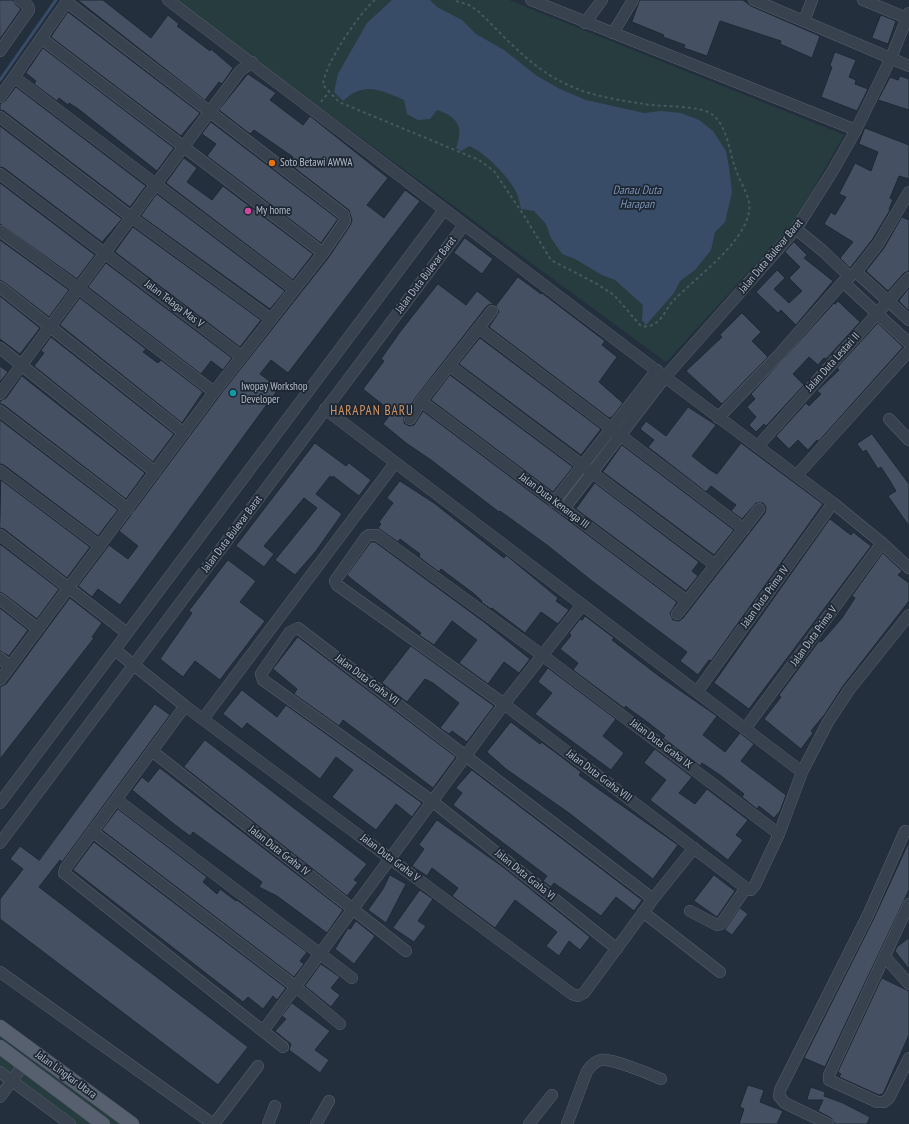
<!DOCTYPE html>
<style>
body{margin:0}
canvas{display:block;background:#242f3e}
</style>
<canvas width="909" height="1124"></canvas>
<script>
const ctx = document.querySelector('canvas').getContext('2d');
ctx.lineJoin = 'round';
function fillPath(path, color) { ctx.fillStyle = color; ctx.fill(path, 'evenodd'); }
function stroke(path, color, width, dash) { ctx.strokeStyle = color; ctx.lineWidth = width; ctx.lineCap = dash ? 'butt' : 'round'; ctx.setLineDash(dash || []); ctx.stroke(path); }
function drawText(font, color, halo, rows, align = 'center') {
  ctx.font = font + ' "PT Sans Narrow",sans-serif'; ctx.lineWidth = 3.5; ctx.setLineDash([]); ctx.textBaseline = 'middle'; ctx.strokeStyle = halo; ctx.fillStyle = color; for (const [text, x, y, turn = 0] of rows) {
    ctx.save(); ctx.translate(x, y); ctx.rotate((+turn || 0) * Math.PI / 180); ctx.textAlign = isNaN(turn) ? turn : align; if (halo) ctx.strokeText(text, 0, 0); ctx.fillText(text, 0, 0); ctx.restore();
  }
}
fillPath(new Path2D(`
 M176,0H509L844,135L795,221L666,362L175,1Z
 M0,1027L131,1124H70L0,1072Z`), '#263c3f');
fillPath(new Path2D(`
 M392,0H430L437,7L462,20L476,34L504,50L537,76L560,89L586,100L644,113L661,111L681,113L699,120L713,131L726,151L729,167L732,192L725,222L715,232L711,250L695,270L680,281L674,293L646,325L642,320L643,305L615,280L602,275L575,259L562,254L551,238L546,224L534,211L521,209C520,204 519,199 517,194C511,179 485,152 469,146L461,151L456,148C464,127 458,117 437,110L430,119L418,120L407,114L404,100C380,90 364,81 343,101L334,92L338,74L367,23Z`), '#394c67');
stroke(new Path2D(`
 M0,80L56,0`), '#394c67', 3);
const building = new Path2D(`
 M0,0H13L16,5L21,9L0,39Z
 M78,0H103L151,38L168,15L179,24L177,26L210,51L211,49L233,68L222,84L219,82L205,100Z
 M640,0H743L751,6L820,36L812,58L780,44L781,41L720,21L707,56L684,48L685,45L663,37L664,35L632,22Z
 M68,12L200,113L181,136L51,37Z
 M881,15L896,21L888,44L872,38Z
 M43,48L174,148L157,171L77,108L69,103L68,105L59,98L57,101L34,84L36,81L26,73Z
 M835,52L856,60L849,77L856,80L855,84L868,89L857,111L821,97L832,67L830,66Z
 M248,74L276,93L270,100L303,125L310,116L388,178L367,205L384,218L405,190L420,201L288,373L271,360L260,374L279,388L120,605L98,589L92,597L78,586L109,545L128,559L138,546L119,531L223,391L329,257L351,224L352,220L349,210L288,163L293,157L254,130L250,134L219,110Z
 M900,76L909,79V110L878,100L890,77L898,80Z
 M16,87L146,186L130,207L4,111L0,110V104L5,101Z
 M211,122L338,219L321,243L207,156L216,144L202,134Z
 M0,126L122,219L102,242L4,168L0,167Z
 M865,128L909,145V179L899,176L890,198L893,200L889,209L890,210L872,240L850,268L840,258L853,242L824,224L831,212L835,215L846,197L839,194L855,163L871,171L878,152L859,144Z
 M184,158L197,168L187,182L212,200L223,186L313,254L293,280L166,183Z
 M0,183L95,255L77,279L0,224Z
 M157,194L285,291L270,309L141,216Z
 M902,217L909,220V271L904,273L888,291L866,271L884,248Z
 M133,227L261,320L240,347L115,252Z
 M465,238L493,259L482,274L454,253Z
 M0,240L69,290L49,317L4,282L0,280Z
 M794,242L807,255L804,258L833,281L796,325L781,310L778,313L756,292L777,270L785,278L774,289L789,303L802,291L789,278L800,267L785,252Z
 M106,263L232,358L223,370L211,361L201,374L88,287Z
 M518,277L541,294L542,293L605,341L602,345L617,357L599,382L623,403L612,417L609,418L489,327L499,312L496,306Z
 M438,284L466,305L477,291L495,305L490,304L486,307L416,397L404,416V423L409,426L414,425L423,411L677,602L670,613L673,620L679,621L683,618L765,513L766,507L763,503H756L742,519L731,511L736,505L711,486L706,492L648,447L654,440L640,429L646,421L666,436L688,407L716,425L692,456L710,470L717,474L741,443L823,504L711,661L709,660L698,675L680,661L687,652L592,581L547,545L500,511L499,512L431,460L406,443L383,424L392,412L363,389L384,361L381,359L400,332Z
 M909,288V311L899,301Z
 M0,296L40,328L20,354L0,339Z
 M80,298L146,349L143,352L158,363L161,360L203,392L182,423L60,325Z
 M838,301L860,322L826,359L824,358L818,365L809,357L793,374L804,385L766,426L764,424L756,432L749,425L756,417L747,407L755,399L751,394L834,303L835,304Z
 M742,313L761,332L752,341L768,357L722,404L686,371L722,337L720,335Z
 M878,323L903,347L818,442L817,440L808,450L798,440L789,449L776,436L806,403L809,406L821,394L817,391L839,370L837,368Z
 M51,337L174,434L153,462L34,366L44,353L41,351Z
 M480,338L601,429L581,455L459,364Z
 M0,366L8,372L0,382Z
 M450,375L573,467L553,492L431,400Z
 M22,376L145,473L126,499L4,405L0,404V401L6,398Z
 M0,420L118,510L98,536L4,465L0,464Z
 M872,434L909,484V526L888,496L896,491L890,481L881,467L878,469L866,450L863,452L857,444Z
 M315,443L346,466L349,463L371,480L359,496L333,476L332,478L330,476L316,494L342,514L316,551L295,575L275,560L317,508L304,498L264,546L274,554L264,567L236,546Z
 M622,445L734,530L714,555L603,472Z
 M1,480L90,547L67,578L4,529L0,528Z
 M400,481L434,503L504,558L506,555L558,598L556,601L569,610L558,624L541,612L525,633L492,608L491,609L481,602L482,601L473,593L441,569L439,572L419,557L420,554L400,539L398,542L378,528L381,524L379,522L393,503L387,498Z
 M595,483L699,562L692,571L698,576L686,591L576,509Z
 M830,519L851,535L853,532L871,546L749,709L714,683Z
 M371,542H375L484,622L530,659L519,673L504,662L488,684L459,663L477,640L452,621L434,645L419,635L421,633L354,581L347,575Z
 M0,544L59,589L37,619L4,594L0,592Z
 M883,553L902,571L898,575L909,583V601L843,686L825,714L811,731L813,733L801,749L764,719L781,697L779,695L819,641L821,642L842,618L855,598L852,596Z
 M228,560L256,581L240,602L265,621L220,680L195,661L183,677L160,659L192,613L189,611Z
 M70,598L102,623L92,637L94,638L0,759V687L6,684Z
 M0,608L28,630L9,656L0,651Z
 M585,616L614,638L612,640L659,676L717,716L703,735L725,752L740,733L754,744L741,761L786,795L780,811L774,818L759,806L757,809L742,797L744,794L720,775L702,763L700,766L663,738L665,736L650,724L628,708L626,706L624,708L573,670L578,663L560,649L570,637L571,635L569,633L580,619L582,620Z
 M298,637L456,757L433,788L343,720L339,726L294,694L297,689L273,669Z
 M411,646L494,706L467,742L452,731L449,734L440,728L459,703L433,683L425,679L407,702L382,683Z
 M548,668L616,719L603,736L624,753L611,770L535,714L552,693L538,682Z
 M242,690L277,717L286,705L422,803L412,817L396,804L376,830L332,797L353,770L336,757L320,779L247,723L242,729L223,714Z
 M155,704L170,715L62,862L60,860L39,887L248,1047L218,1085L0,919V899L23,869L10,859L20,846L39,860Z
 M511,722L540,744L541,742L555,752L581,772L579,775L594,786L678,845L653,879L569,813L506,769L487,752Z
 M205,740L367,864L354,880L358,882L347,896L184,767Z
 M655,749L692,777L679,793L695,804L707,789L748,820L736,835L743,840L728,860L650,800L666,780L644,763Z
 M160,768L343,910L327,933L277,896L259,887L262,882L204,840L193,832L190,836L174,824L132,790L142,777L148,782Z
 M472,770L642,900L634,911L616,897L601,916L554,883L551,887L543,881L547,876L453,805L462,793L456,788Z
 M118,809L207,877L203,882L217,894L220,889L236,901L237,900L307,952L300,961L304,964L294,977L102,830Z
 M437,820L503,867L590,937L580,950L569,941L559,956L546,946L557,932L515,900L495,928L452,896L458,888L432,868L427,876L412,866L424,849L419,845Z
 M94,842L286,988L277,1000L273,996L263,1009L248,997L243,1002L73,870Z
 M909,842V890L825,1067L804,1058L875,916Z
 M390,875L406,884L386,923L368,910L383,889Z
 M714,875L735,891L717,917L694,901Z
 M420,890L433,899L418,921L426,926L414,942L393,928Z
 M740,908L748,914L732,935L725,930Z
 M356,921L375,936L354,964L335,949L348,928L350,929Z
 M909,938V969L895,951L897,947Z
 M321,964L340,977L331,988L340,995L331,1007L305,986Z
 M882,978L909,991V1035L883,1094L879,1095L839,1077L841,1074L838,1072Z
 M292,1003L330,1031L315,1050L329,1060L320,1073L289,1050L291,1044L275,1031L286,1019L282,1016Z
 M748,1085L764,1090L760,1102L783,1111L777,1124H739L744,1109L740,1107Z
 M811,1087L825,1092L824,1096L843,1103L870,1117L867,1124H835L831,1118L818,1111L823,1100H807Z`);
fillPath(building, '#455162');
stroke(building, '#1f2835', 1);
const minor = new Path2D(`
 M168,0L665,377L796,229L832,172L856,130L531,0
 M754,0L909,66
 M863,0L909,19
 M804,21L812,0
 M585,23L602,0
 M613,33L633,0
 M41,38L323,253
 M0,51L29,10L28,6L20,0
 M14,77L294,289
 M0,97L68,0
 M0,117L131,217L271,319
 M856,130L891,58L909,13
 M0,174L242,357
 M796,229L823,251L849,276
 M0,231L78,288L214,392
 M856,272L909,320
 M843,282L909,343
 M0,287L184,433
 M479,328L744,529
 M0,348L155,472
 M450,366L715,565
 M0,394L240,71L252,62
 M421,401L687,601
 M325,409L802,772
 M0,411L128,509
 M718,418L777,357L843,282L856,272L878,244L909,192
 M410,419L421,401L492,311
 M889,419L909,440
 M758,446L909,278
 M0,471L100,546
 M797,475L909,351
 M554,502L657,370
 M564,509L665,377L833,503L882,543L909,568
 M0,535L127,633
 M0,599L38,629
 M677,614L759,509
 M115,650L185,706L572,994L578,996L584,993L653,899L694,848
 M0,658L10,666
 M0,680L214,392L323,253L345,221L344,215L67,2
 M697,692L833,503
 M185,706L65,869L64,873L283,1047
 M203,719L395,463
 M745,729L882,543
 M152,751L406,951
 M117,800L352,978
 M0,803L444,210
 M93,832L296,987L340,1024
 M779,834L542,655L377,535H369L366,537L337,578L335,581L337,585L504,704L746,888L751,890L755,885L779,834L802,772L828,722L849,690L909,615
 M0,843L464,225
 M909,904L829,1075V1080L877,1102H884L889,1098L909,1058
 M690,911L717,925L721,924L746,888
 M643,912L720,972
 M617,949L432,801L263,680L261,674L290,632L298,628L653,899
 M885,957L909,984
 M0,972L213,1124
 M263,1031L504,704L582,605
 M0,1072L70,1124
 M0,1097L24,1064
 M214,1124L258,1066
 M268,1124L275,1106
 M316,1124L329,1101
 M529,1124L552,1095
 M567,1124L587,1071C590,1067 595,1061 601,1060C611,1058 650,1074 661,1079
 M828,1124L785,1103L779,1096L780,1090L869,913L905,831`);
const major = new Path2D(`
 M0,1027L132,1124
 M0,1047L103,1124`);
stroke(minor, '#565f6c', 12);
stroke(major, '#414a57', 15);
stroke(new Path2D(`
 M375,0C359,13 324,65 323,85L339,102L479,160L494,171L523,214L551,260L597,284L614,295L640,325C646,328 652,326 657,322C664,317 667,307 673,301C696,277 743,245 749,212C752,198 740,183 736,170C729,152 728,128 713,115C702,105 660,107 644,104C619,100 590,96 566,84C532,69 504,36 478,11L469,5L453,0
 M321,102L329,92`), '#44595c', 2, [3, 3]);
stroke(minor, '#38414e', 11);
stroke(major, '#56606e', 14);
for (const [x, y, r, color] of [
 [272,163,4,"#e8710a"],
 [248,211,4,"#d1479c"],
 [233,393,4,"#0f9aa8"]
]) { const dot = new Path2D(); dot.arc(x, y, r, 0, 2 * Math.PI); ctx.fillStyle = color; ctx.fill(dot); stroke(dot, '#1d2633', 1.5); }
drawText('11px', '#b4bcc9', '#1d2633', [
 ["Soto Betawi AWWA",280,163],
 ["My home",256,211],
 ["Iwopay Workshop",241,387],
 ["Developer",241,400]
], 'left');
drawText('11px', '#b4bcc9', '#1d2633', [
 ["Jalan Duta Bulevar Barat",771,256,-50],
 ["Jalan Duta Bulevar Barat",426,275,-53],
 ["Jalan Telaga Mas V",174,304,37],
 ["Jalan Duta Lestari II",833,362,-48],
 ["Jalan Duta Kenanga III",554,501,37],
 ["Jalan Duta Bulevar Barat",232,534,-53],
 ["Jalan Duta Prima IV",765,597,-54],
 ["Jalan Duta Prima V",814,636,-54],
 ["Jalan Duta Graha VII",367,680,37],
 ["Jalan Duta Graha IX",661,744,37],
 ["Jalan Duta Graha VIII",599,776,37],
 ["Jalan Duta Graha IV",279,851,38],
 ["Jalan Duta Graha V",390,858,37],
 ["Jalan Duta Graha VI",525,875,39],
 ["Jalan Lingkar Utara",66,1075,36]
]);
drawText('italic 12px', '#7c92b1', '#1d2633', [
 ["Danau Duta",637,191],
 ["Harapan",637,205]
]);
ctx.letterSpacing = '1px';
drawText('13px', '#d59563', '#1d2633', [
 ["HARAPAN BARU",372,411]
]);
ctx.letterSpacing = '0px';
</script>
